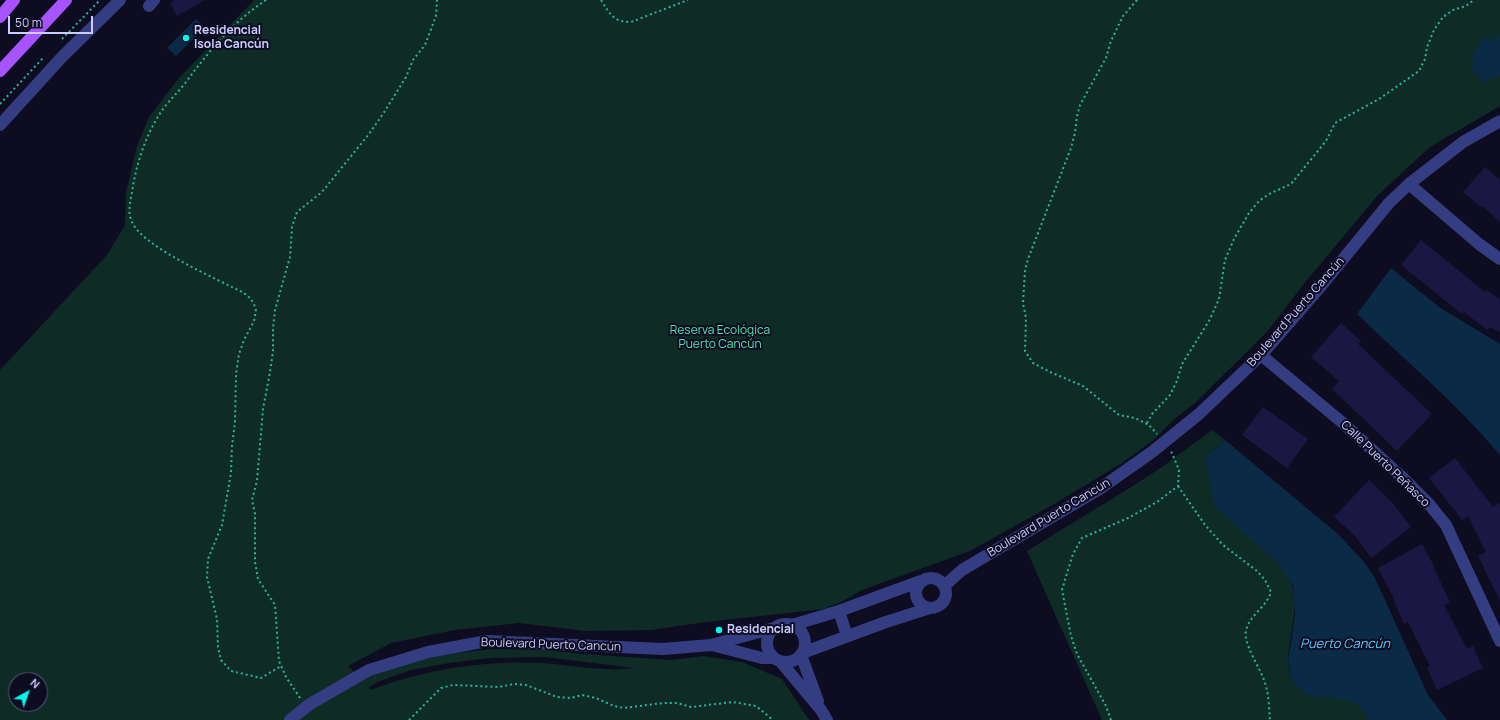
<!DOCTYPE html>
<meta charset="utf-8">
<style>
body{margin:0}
#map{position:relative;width:1500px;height:720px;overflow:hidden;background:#0d0c21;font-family:Manrope,sans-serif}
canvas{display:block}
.north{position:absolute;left:8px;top:672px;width:40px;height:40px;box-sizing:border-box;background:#0d0c21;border:1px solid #59597a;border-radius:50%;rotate:40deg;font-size:11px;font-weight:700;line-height:16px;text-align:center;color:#cccdff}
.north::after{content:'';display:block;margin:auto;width:14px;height:18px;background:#00f7ed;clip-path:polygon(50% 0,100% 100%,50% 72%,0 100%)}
.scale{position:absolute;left:8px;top:16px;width:85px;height:18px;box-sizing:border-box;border:2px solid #cccdff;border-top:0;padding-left:5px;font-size:12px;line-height:14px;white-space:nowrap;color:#cccdff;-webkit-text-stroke:3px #0d0c21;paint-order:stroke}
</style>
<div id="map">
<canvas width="1500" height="720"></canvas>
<div class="north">N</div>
<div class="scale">50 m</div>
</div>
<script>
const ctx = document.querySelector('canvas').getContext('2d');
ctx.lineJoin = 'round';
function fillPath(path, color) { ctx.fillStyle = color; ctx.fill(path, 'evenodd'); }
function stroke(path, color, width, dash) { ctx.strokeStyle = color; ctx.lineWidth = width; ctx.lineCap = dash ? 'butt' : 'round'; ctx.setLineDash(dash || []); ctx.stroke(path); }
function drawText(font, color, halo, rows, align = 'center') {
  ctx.font = font + ' Manrope,sans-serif'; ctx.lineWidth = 4; ctx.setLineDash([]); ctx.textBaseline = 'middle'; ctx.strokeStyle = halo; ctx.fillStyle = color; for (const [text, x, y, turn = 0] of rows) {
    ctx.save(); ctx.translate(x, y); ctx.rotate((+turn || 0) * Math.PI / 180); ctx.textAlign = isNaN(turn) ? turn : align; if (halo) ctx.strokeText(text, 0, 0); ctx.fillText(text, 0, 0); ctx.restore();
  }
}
fillPath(new Path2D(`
 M254,0H1500V106L1430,147L1377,196L1307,280L1266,333L1195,403L1173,420L1156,438L1122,463L1056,503L970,551L862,590L845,600L824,609L706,622L651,630L586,631L519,623L455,630L391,643L348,666L362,680L372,674L405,663L454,653L494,649L548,650L583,654L671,660L704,656L742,662L782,679L809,720H0V370L107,255L125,225L126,192L137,146L149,117L178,79ZM544,657L634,668C604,672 573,665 543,663C486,660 424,669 371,690L369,687L377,682L411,670L449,663L489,658ZM16,680H40V704H16Z
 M1212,430L1225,440L1205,457L1275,560C1281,568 1289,576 1292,586C1302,615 1280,654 1292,679C1305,705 1340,690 1358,705C1362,709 1365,715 1368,720H1102L1027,551L1136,484L1162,467Z`), '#0f2b26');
fillPath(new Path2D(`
 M196,19L205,27L176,56L167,48Z
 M1500,35V74L1484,83L1472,70L1474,53L1482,38L1494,40Z
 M1391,268L1439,307L1500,344V455C1457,404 1406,361 1357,314Z
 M1225,440L1338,534L1365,563L1375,578L1428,695L1447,720H1368L1358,705L1350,701L1328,697L1315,696L1302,692L1296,685L1291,677L1288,662L1295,615L1293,586L1287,576L1275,560L1215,507L1205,457Z`), '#0a2a46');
fillPath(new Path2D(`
 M175,0H205L177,16L170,3Z
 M1485,167L1500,180V222L1483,206L1482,208L1463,192Z
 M1421,240L1485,292L1487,290L1500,300V332L1490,327L1487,330L1464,312L1462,314L1401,265Z
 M1341,323L1361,341L1358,344L1432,414L1397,451L1332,389L1339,381L1311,357Z
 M1263,407L1308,439L1287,468L1242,435Z
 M1455,458L1493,507L1500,503V601L1478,556L1486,552L1468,516L1462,520L1429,478Z
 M1369,480L1392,502L1411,527L1371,558L1354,535L1334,517Z
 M1422,544L1434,566H1433L1450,602L1444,605L1467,649L1473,646L1483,668L1437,690L1427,668L1430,666L1408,622L1404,624L1394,602L1395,601L1378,568Z`), '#1a1742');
stroke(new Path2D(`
 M266,0C233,22 209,51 186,82C178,93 168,101 161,112C145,136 136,165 132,192C130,203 127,214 133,224C147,249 217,279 244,293L251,299L254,304L256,311L254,321L244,340L239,354L236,374L235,422L232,446L231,473L222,525L208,559L207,577L217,619L218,647L221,660L231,671L261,678L281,666
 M601,0C610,14 613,22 631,22L688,0
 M1137,0L1123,16L1111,41L1106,58L1080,105L1077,116L1075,133L1071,148L1028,259L1025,270L1023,303L1026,318L1025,351L1033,363L1050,372L1083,386L1119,415L1135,418L1149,425L1157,434
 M62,39L100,0
 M0,104L43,58
 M1147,423L1152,414L1170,395L1177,381L1182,364L1209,321L1219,299L1225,260L1234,239L1249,213L1260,200L1271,193L1291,184L1326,141L1335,123L1379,99L1419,71L1425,59L1427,47L1434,30L1443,17L1453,10L1466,6L1474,0
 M1178,486L1205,525L1223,545L1257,571L1265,580L1271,592C1266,608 1249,615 1246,631C1243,644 1261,669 1265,683C1269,695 1269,708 1270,720
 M300,698L286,677L279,661L275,605L258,579L255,562V514L252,500L257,481L263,409L270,372L273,351V328L275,310L290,257L292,227L297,212L322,192L369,134L383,114L406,77L413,60L425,45L436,16L437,0
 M409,720L441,688L453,685L499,687L514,684L526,685L557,697L571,698L582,695L596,698L614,706L624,708L663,703H677L691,707L733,702L756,706L773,720
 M1111,720L1106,706L1077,654L1071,636L1062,590L1067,573L1073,554L1082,538L1128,518L1157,502L1178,486L1179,470L1171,451`), '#29b69a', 2, [2, 3]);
stroke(new Path2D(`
 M149,6L154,0
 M0,125L62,57L120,0
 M1409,184L1479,244L1500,259
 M1261,355L1344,424L1406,481L1429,504L1446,525L1500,641
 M916 593a15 15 0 1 1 30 0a15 15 0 1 1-30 0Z
 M944,586L962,570L1101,488L1152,452L1199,414L1261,355L1321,286L1389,203L1409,184L1463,142L1500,121
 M839,611L847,636
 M767 643a19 19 0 1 1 38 0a19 19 0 1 1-38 0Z
 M792,625L839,611L921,581
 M712,645L762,658H774
 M802,653L886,622L930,608
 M801,655L818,701
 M780,661L821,710L827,720
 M290,720L310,704L369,670L428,652L487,641L663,649L711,645L774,628`), '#353d82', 12);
stroke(new Path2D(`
 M0,17L14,0
 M0,71L66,0`), '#a753ff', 12);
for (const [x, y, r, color] of [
 [186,38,4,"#00f7ed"],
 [719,630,4,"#00f7ed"]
]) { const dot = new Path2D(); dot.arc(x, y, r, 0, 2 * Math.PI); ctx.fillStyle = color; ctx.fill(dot); stroke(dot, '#0d0c21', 1.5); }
drawText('bold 12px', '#cccdff', '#0d0c21', [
 ["Residencial",194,31],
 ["Isola Cancún",194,45],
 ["Residencial",727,630]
], 'left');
drawText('12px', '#cccdff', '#0d0c21', [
 ["Boulevard Puerto Cancún",1296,312,-49],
 ["Calle Puerto Peñasco",1385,464,44],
 ["Boulevard Puerto Cancún",1049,518,-31],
 ["Boulevard Puerto Cancún",551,645,2]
]);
drawText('12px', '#53e3ab', '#0d0c21', [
 ["Reserva Ecológica",720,331],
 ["Puerto Cancún",720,345]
]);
drawText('italic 13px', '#5ac9ff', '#0d0c21', [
 ["Puerto Cancún",1345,644]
]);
</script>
